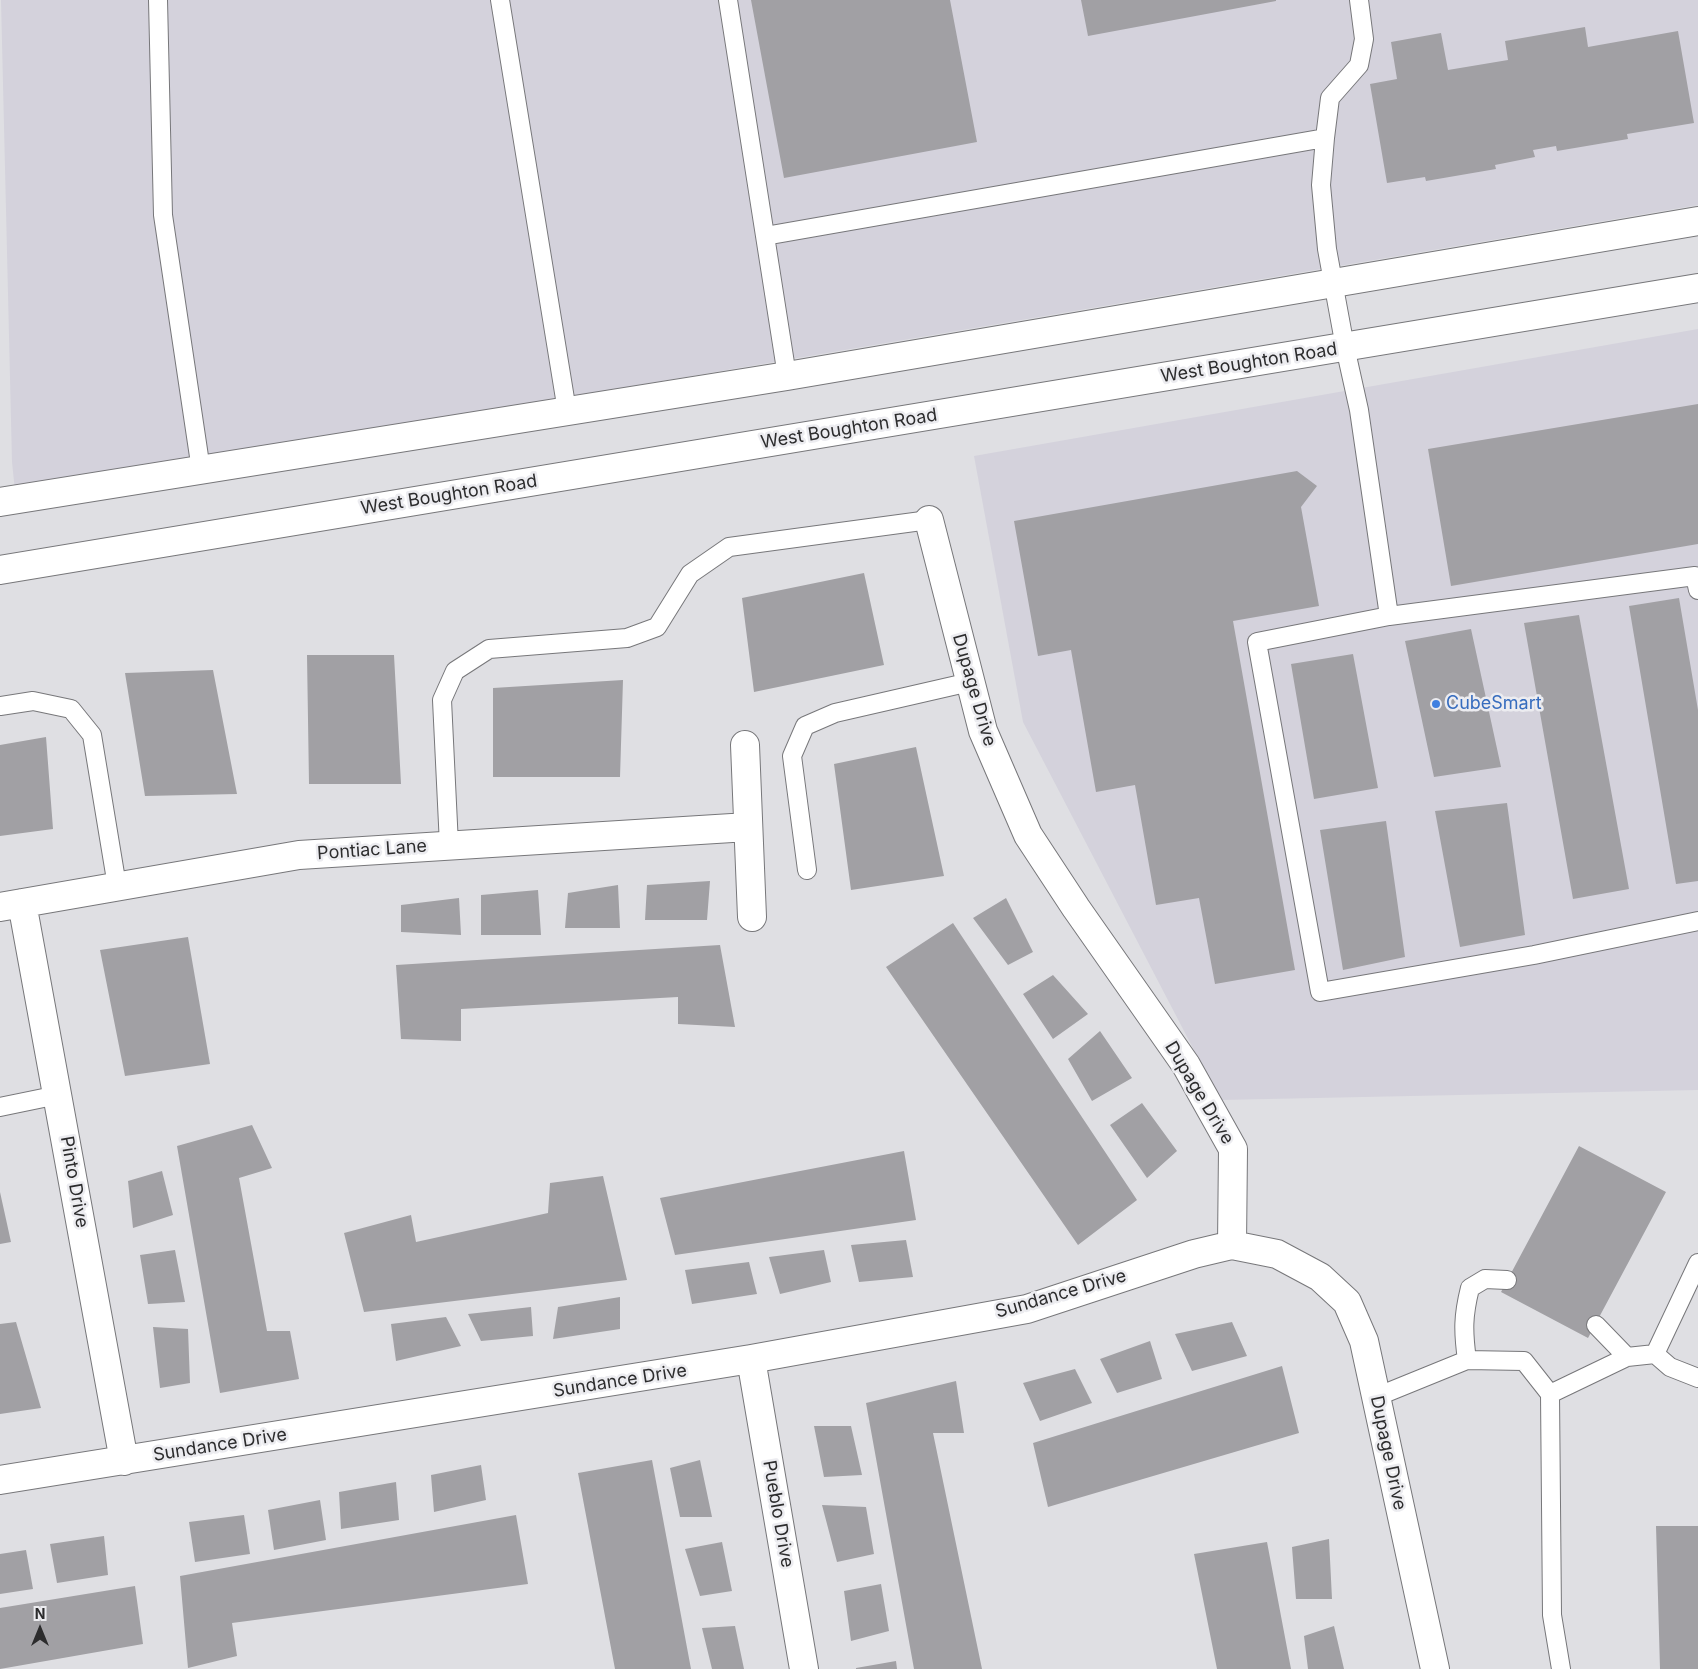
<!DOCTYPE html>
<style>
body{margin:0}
#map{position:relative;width:1698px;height:1669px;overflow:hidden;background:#dfdfe3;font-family:Inter,sans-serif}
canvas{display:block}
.north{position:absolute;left:15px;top:1604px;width:50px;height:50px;-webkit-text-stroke:4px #ececf0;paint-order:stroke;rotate:0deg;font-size:14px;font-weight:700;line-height:20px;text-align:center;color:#2c2c2d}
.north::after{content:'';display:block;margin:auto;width:18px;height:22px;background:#2c2c2d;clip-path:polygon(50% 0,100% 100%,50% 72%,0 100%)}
</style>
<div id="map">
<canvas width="1698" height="1669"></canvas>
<div class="north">N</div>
</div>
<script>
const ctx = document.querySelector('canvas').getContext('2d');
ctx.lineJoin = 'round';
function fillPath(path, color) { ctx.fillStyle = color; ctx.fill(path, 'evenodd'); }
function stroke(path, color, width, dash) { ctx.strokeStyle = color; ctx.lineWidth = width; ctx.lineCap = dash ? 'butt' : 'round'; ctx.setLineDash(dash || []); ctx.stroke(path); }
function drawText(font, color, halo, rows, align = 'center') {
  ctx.font = font + ' Inter,sans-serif'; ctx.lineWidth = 5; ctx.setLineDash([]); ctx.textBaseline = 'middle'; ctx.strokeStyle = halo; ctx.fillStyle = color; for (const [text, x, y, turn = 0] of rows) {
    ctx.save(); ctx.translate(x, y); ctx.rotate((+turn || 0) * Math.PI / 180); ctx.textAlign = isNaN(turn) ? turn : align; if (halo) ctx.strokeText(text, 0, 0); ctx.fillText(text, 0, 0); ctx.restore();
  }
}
fillPath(new Path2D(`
 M1,0H1698V205L15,491L12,462Z
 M1698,329V1090L1220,1100L1023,722L974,456Z`), '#d4d2dc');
fillPath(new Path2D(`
 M751,0H950L977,142L784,178Z
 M1081,0H1276V1L1088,36Z
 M1585,27L1588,47L1678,31L1694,123L1627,134L1628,139L1557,151L1556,146L1533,150L1535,157L1495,165L1496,169L1426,181L1425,177L1387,183L1370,84L1397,79L1391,42L1441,33L1448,70L1508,60L1505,41Z
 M1698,404V544L1451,586L1428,449Z
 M1297,471L1317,486L1301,507L1319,606L1233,621L1295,970L1215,984L1199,898L1156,905L1135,785L1096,792L1071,650L1038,656L1014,521Z
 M864,573L884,665L754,692L742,598Z
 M1679,598L1698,710V881L1676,884L1629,606Z
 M1579,615L1629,889L1573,899L1524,623Z
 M1471,629L1501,767L1434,777L1405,641Z
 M1353,654L1378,788L1314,799L1291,664Z
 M307,655H394L401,784H309Z
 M213,670L237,794L145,796L125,673Z
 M623,680L620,777H493V688Z
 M46,737L53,829L0,836V745Z
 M916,747L944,876L851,890L834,764Z
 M1507,803L1525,935L1460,947L1435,811Z
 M1386,821L1405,957L1343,970L1320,830Z
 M710,881L707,920H645L647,885Z
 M618,885L620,928H565L568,893Z
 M538,890L541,935H481V895Z
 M459,898L461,935L401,932V905Z
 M1006,898L1033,952L1008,965L973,918Z
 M953,923L1137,1200L1078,1245L886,967Z
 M188,937L210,1064L125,1076L100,950Z
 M720,945L735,1027L678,1024V997L461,1009V1041L401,1039L396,965Z
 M1053,975L1088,1014L1053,1039L1023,994Z
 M1100,1031L1132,1078L1092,1101L1068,1059Z
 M1142,1103L1177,1151L1147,1178L1110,1125Z
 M252,1125L272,1168L239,1178L267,1331H290L299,1379L220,1393L177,1146Z
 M1579,1146L1666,1192L1588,1338L1501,1292Z
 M904,1151L916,1220L675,1255L660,1198Z
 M162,1171L173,1215L133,1228L128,1181Z
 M603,1176L627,1280L364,1312L344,1233L411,1215L416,1242L548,1213L550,1183Z
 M0,1192L11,1242L0,1244Z
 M906,1240L913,1277L859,1282L851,1245Z
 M175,1250L185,1302L148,1304L140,1255Z
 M824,1250L831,1282L780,1294L769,1257Z
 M749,1262L757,1294L692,1304L685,1270Z
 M620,1297V1329L553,1339L558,1307Z
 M531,1307L533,1336L481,1341L468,1314Z
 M446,1317L461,1346L396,1361L391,1324Z
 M16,1322L41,1408L0,1414V1324Z
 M1232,1322L1247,1356L1192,1371L1175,1334Z
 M153,1327L188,1329L190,1383L160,1388Z
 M1150,1341L1162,1379L1117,1393L1100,1359Z
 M1282,1366L1299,1433L1048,1507L1033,1443Z
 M1075,1369L1092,1403L1040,1421L1023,1383Z
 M956,1381L964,1433H933L982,1669H914L866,1403Z
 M814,1426H851L862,1475L824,1477Z
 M652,1460L691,1669H615L578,1473Z
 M700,1460L712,1517H680L670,1468Z
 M481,1465L486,1500L434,1512L431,1475Z
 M396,1482L399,1520L341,1529L339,1492Z
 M320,1500L326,1540L274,1550L268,1510Z
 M822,1505L866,1507L874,1554L837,1562Z
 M244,1515L250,1554L195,1562L189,1522Z
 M516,1515L528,1584L232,1623L237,1656L188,1668L180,1576Z
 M1656,1526H1698V1669H1660Z
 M104,1536L108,1575L57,1583L50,1544Z
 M1329,1539L1332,1599H1296L1292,1547Z
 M722,1542L732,1591L700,1596L685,1549Z
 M1267,1542L1291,1669H1217L1194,1554Z
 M26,1550L33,1589L0,1594V1554Z
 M881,1584L889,1631L851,1641L844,1591Z
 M135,1586L143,1644L0,1669V1608Z
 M735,1626L744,1669H712L702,1628Z
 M1334,1626L1344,1669H1308L1304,1636Z
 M896,1661L897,1669H856V1668Z`), '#a1a0a4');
const service = new Path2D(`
 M158,0L163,215L201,470
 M500,0L567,411
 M728,0L787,376
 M1325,138L1321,185L1327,249L1345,347L1359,410L1389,616
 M765,236L1325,138L1330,98L1359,65L1364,39L1359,0
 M1698,590L1695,576L1389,616L1257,642L1320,992L1534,955L1698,921
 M0,706L33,701L71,709L92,735L117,886
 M449,845L442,700L455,671L489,649L627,638L657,627L690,574L729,547L929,520
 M807,870L792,756L805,726L835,713L970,682
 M0,1107L58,1095
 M1596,1325L1627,1357
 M1655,1354L1698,1263
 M1467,1360C1463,1331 1463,1316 1470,1288L1485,1279L1507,1280
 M1550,1394L1627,1357L1655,1354L1670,1367L1698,1378
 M1376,1397L1467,1360L1524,1361L1550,1394L1552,1615L1561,1669`);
const minor = new Path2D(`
 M929,520L983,731L1028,835L1076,908L1186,1065L1233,1149L1232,1245L1277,1254L1320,1277L1347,1302L1364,1341L1435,1669
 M745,745L752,917
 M22,903L124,1461
 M0,907L299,855L748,827
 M751,1359L804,1669
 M0,1480L751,1359L1027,1309L1194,1254L1232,1245`);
const secondary = new Path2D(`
 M0,502L787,376L1698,221
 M0,570L1698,288`);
stroke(service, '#77777a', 20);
stroke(minor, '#77777a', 30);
stroke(secondary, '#77777a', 30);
stroke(service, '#fff', 18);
stroke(minor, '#fff', 28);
stroke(secondary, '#fff', 28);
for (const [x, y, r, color] of [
 [1436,704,5,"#3f7fe0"]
]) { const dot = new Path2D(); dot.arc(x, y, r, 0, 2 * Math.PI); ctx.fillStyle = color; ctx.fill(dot); stroke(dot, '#ececf0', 2); }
drawText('18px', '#2c2c2d', '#ececf0', [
 ["West Boughton Road",1249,363,-9],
 ["West Boughton Road",849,429,-9],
 ["West Boughton Road",449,495,-9],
 ["Dupage Drive",974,690,74],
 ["Pontiac Lane",372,850,-4],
 ["Dupage Drive",1199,1093,59],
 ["Pinto Drive",74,1182,80],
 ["Sundance Drive",1061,1294,-16],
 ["Sundance Drive",620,1381,-9],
 ["Sundance Drive",220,1445,-9],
 ["Dupage Drive",1388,1453,78],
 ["Pueblo Drive",778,1514,80]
]);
drawText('18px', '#366cbe', '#ececf0', [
 ["CubeSmart",1446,704]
], 'left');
</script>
